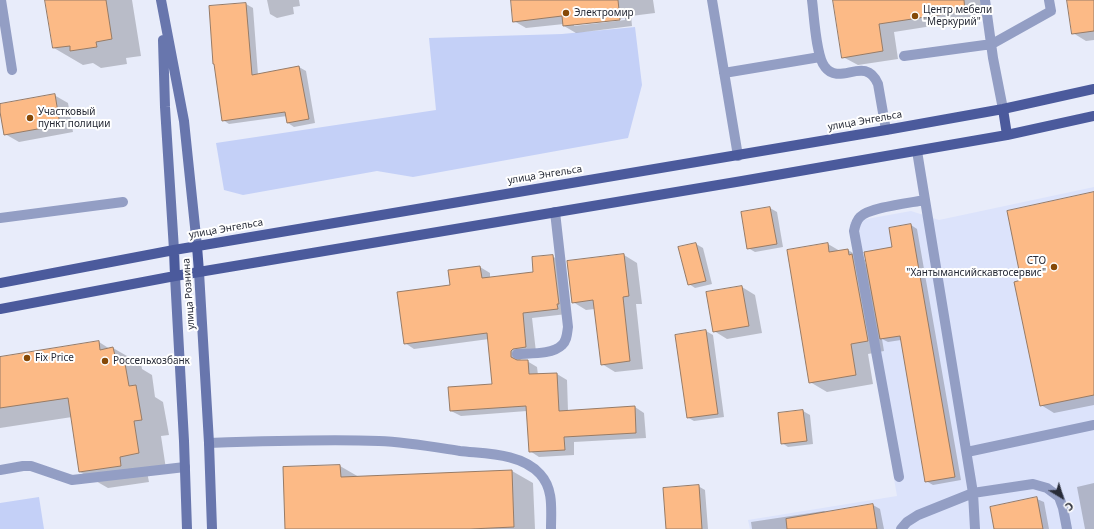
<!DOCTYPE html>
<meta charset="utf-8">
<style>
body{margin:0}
#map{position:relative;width:1094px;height:529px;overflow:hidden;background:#e8ecfa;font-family:"Noto Sans",sans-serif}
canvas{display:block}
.north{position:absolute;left:1042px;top:477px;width:40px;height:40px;-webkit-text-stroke:3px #fff;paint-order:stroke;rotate:142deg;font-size:11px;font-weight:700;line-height:16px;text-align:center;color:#272b37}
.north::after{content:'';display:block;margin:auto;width:14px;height:18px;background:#272b37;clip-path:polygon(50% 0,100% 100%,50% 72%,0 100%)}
</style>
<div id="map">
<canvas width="1094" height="529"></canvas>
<div class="north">С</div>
</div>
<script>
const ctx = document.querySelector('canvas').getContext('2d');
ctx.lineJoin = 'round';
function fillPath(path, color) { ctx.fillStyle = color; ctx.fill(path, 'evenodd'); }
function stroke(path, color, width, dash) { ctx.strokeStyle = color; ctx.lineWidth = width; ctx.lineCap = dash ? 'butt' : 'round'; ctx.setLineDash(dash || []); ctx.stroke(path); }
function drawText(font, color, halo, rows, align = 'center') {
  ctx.font = font + ' "Noto Sans",sans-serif'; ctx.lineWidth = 4; ctx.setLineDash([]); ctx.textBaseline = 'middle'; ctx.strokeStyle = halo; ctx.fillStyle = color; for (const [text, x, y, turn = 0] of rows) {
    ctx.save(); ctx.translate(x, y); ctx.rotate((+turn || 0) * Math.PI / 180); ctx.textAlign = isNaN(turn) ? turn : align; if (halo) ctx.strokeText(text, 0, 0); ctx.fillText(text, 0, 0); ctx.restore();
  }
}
fillPath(new Path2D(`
 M1094,187V529H750L748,520L897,496L850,222L911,211L939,220Z`), '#dce3fb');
fillPath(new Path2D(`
 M635,27L642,85L628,138L413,177L377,171L243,195L224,190L216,143L436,110L429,38L562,34Z
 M39,497L44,529H0V503Z`), '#c4d0f7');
fillPath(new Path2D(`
 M46,0H132L141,56L126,58L127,64L101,68L93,63L83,65L54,48Z
 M267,0H299L300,6L293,7L294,14L277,18L270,14Z
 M512,0H653L655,13L631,16L632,26L576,33L564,26V24L526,28L514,21ZM625,18V20L574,26V24Z
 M834,0H981L983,18L894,32L898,59L858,65L843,57Z
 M1068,0H1094V40L1086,41L1073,33Z
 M246,4L253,8L258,75L299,67L306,71L315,123L294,127L288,123L287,116L229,124L223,120Z
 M54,95L68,103L73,132L19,142L5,134L0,105Z
 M1094,193V405L1054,413L1041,405L1023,281Z
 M770,208L777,212L783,247L755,252L748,248Z
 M911,225L917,229L961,480L933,485L926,481L901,340L888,342L882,339L884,351L868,354L873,384L827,392L810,382L828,244L840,251L848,250L865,260V263L868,265L894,248Z
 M696,244L703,248L712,284L695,288L689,284Z
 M624,255L637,263L642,304H636L643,369L615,372L602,364L595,309L586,310L573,302Z
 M552,256L562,262L567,314L532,318L536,352L520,357L521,361H527L537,367L538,375L557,374L567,380L568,411L635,407L644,413L646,438L574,442V455L539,457L530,451L527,411L461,416L451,411L493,384L489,339L414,349L405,343L451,286L449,271L480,267L490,273V278L534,273Z
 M742,287L755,295L762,333L727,339L714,331Z
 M706,331L713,335L724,417L694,421L687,417Z
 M99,342L110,349L113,348L141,364L142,369L152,375L155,397L163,402L169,435L161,436L166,469L147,472L149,482L108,488L80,472L72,417L0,428V358Z
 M803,411L810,415L813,444L788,447L782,443L779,414Z
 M340,466L359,477L512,471L533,483L535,529H286Z
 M1094,483V529H1085L1077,487Z
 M698,486L705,490L708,529H667Z
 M1037,499L1044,502L1049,529H995Z
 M873,505L880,509L884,529H752L751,522L824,511L827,513Z`), '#0003');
const building = new Path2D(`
 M45,0H106L112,39L96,42L97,47L70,51V46L53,48Z
 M511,0H618L620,20L563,26L562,16L513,22Z
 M833,0H964L965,11L879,24L883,51L842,58Z
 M1067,0H1094V31L1072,34Z
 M246,3L252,75L299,66L309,119L287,123L285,112L222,121L214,64H213L209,6Z
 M55,94L60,125L4,135L0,112V104Z
 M1094,192V395L1040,406L1014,282L1021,280L1007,211Z
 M770,207L777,244L747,249L741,212Z
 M911,224L955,477L925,482L900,336L880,339L864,252L892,247L889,228Z
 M696,243L706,281L688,285L678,247Z
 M828,243L829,252L848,249L849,255L852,254L868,341L851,344L856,375L809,383L787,250Z
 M624,254L629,296L623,297L630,361L601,365L593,300L572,303L567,261Z
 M553,255L559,304H557L558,309L523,313L526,347L513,349L511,351V357L517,360H528L529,374L557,373L559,411L635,406L636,433L564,437L565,450L529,452L526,406L450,411L448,387L492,384L487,333L404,344L397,292L450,285L448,270L480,266L482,278L533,272L532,257Z
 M742,286L749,326L713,332L706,292Z
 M706,330L718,414L687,418L675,335Z
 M99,341L100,350L113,347L116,360L124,358L129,386L136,385L142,420L134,421L139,453L120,457L121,466L79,472L68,398L0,408V357Z
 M803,410L807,441L781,444L778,413Z
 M340,465L341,477L512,470L514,527L470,529H285L283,467Z
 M699,485L702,529H666L663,488Z
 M1037,497L1043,529H994L990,507Z
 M873,504L877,529H787L786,519Z`);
fillPath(building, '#fcba86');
stroke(building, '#977b66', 1);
stroke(new Path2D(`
 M1,0L12,70
 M712,0L738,156
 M812,0C814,15 816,57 825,67C840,87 865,54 878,84L886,130
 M985,0L993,58L1003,109
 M904,56L992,44L1051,11L1049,0
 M724,73L820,57
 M917,151L973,493L975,529
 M0,218L123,202
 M517,354C530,353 552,355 562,345C567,341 567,333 568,327L555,212
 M209,443C266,441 323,439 379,441C406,442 434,447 460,451C486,454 521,453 540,474C554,489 551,510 551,529
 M967,452L1094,425
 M0,470L23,466H31L72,480L185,467
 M899,477L854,231C855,226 856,221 860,217C870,207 910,203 925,200
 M901,529L907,522L918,515L973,493L1033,484L1047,488L1059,497L1063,508L1067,529`), '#939ec4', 10);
stroke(new Path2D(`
 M161,0L184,121L197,246
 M163,40L165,107L174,250
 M199,272L209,443L212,529
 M175,276L184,441L187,529`), '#6876ad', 10);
stroke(new Path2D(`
 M1003,109L1007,135
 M197,246L199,272
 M174,250L175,276
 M0,283L174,250L886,130L1003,109L1094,89
 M0,309L175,276L742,181L1007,135L1094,116`), '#4b5a9c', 10);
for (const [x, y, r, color] of [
 [566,13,4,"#864907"],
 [915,16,4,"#864907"],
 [30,118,4,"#864907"],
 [1054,267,4,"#864907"],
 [27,358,4,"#864907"],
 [105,361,4,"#864907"]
]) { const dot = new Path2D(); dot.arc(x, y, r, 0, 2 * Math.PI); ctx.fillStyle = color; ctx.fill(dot); stroke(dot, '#fff', 1.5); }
drawText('10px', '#272b37', '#fff', [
 ["Центр мебели",923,10],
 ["\"Меркурий\"",923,22],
 ["Электромир",574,13],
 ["Участковый",38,112],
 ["пункт полиции",38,124],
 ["СТО",1046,261,"right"],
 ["\"Хантымансийскавтосервис\"",1046,273,"right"],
 ["Fix Price",35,358],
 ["Россельхозбанк",113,361]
], 'left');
drawText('10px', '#272b37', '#fff', [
 ["улица Энгельса",865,121,-10],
 ["улица Энгельса",545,175,-9],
 ["улица Энгельса",226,229,-10],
 ["улица Рознина",189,294,-94]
]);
</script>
